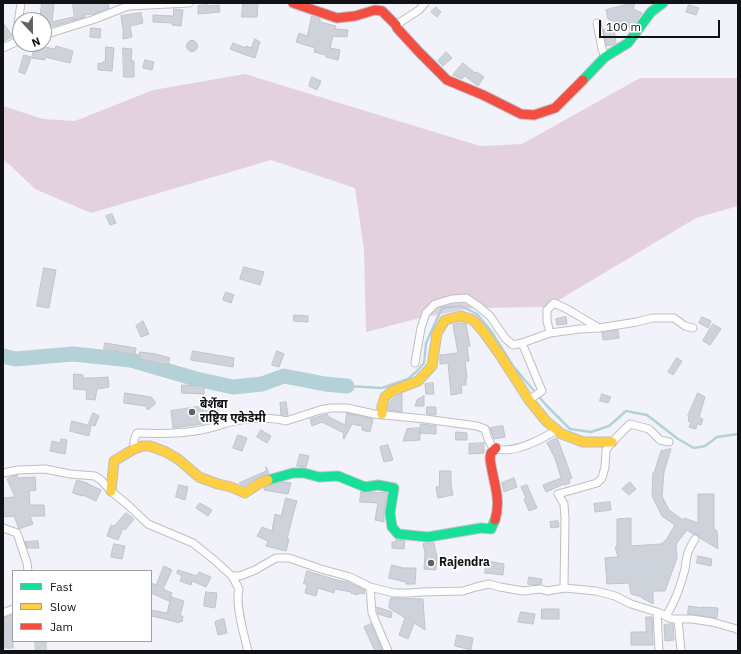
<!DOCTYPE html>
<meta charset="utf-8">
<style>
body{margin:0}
#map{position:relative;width:741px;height:654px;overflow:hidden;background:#f2f3fa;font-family:"IBM Plex Sans",sans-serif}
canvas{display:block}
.frame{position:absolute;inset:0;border:4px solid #111216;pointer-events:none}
.legend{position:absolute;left:12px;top:570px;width:140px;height:72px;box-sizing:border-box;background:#fff;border:1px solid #a0a0a2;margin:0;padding:5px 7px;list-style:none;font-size:12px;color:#111216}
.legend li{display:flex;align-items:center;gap:8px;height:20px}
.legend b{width:20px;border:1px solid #a0a0a2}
.north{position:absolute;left:12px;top:12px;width:40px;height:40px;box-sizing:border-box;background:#fff;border:1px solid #a0a0a2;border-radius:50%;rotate:158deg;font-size:11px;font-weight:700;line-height:16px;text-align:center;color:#111216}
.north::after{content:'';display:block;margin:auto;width:14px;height:18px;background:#606166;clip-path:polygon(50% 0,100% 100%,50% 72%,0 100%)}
.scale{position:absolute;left:599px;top:20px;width:121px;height:18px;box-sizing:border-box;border:2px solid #111216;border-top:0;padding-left:5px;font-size:12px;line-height:14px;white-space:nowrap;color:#111216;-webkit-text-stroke:3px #fff;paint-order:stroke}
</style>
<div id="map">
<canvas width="741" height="654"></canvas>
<div class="frame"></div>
<ul class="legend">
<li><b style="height:5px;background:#16e098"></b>Fast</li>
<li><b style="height:5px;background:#ffcf43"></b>Slow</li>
<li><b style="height:5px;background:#f24e42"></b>Jam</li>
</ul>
<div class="north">N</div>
<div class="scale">100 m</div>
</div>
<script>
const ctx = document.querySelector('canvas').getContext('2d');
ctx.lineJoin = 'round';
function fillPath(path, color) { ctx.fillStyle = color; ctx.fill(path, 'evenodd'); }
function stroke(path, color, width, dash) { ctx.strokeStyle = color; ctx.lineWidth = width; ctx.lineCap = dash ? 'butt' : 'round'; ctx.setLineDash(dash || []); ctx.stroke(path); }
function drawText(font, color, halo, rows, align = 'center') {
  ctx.font = font + ' "IBM Plex Sans","Noto Sans Devanagari",sans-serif'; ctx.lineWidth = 3.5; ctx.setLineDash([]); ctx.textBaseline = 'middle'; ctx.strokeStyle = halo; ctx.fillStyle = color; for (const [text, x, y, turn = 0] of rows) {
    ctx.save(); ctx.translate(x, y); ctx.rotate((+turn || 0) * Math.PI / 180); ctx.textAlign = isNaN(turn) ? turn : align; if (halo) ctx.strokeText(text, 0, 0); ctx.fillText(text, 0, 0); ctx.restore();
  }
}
fillPath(new Path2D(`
 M245,74L480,146L522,144L640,78H738V206L696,218L554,303L546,307L473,308L420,318L366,332L364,250L355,188L271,160L91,213L35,189L11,166L3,160V106L43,119L75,121L153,90Z`), '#e3d1dd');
stroke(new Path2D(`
 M347,386L382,388L408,379L417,371L424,363L426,343L442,308L461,306L477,314L491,331L513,366L546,405L570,429L591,432L609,426L626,411L647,415L678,439L694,448L705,446L717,437L738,434`), '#b4d1d8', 2.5);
stroke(new Path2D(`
 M3,356L15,359L73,354L131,360L196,379L233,387L262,384L284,376L325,384L347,386`), '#b4d1d8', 15);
const building = new Path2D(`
 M42,3L54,4L52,22L73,17L74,20L55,26H50V28L44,30V20H40Z
 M73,3H108L109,8L94,14L84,15L85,17L75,20Z
 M243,3H258L257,17H242Z
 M633,3H635L633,9L642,13L631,28L608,19L606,10Z
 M207,5V6L219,5L220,12L198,14V6Z
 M689,5L699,8L696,15L686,12Z
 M436,7L441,12L437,17L431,12Z
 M174,9L183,10L181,26L172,25V23L153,22V15L173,16Z
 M141,13L143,23L130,26L132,37L123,39V29L121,16Z
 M312,16L320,19V22L336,26L335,29L348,30L347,37L333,36L330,48L340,50L338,60L326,57V55L314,52L315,48L296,42L299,33L307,36Z
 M3,23L13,36L3,42Z
 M91,28L101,29L100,38L90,37Z
 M614,28L616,43L612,45L606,46L603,30Z
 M255,39L260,42L255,58L243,54L230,49L233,43L246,48V46L251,48Z
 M186.5 46a5.5 5.5 0 1 1 11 0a5.5 5.5 0 1 1-11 0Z
 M35,45L55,49L56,46L73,51L70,63L45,57V60L32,58Z
 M106,47L114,48L112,71L98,70V63L102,64V62H105Z
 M123,48L132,49L131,61H134V77H124Z
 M446,52L452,58L443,66L438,61Z
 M24,55L31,57L29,64L25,74L19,72Z
 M145,60L154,62L152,70L143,68Z
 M463,63L475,73L477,72L484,77L478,86L465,76L462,79L453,75Z
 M312,77L321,81L317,90L309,86Z
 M112,214L116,223L110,225L106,216Z
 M244,267L264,272L260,285L240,279Z
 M44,268L56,270L49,308L37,306Z
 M226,292L234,295L231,303L223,300Z
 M294,315L308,316V322L294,321Z
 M566,317L567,324L557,325L556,319Z
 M702,317L711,321L708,328L699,323Z
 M143,321L149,334L141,337L136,326Z
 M461,323L466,324L470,346H467L469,361H465L467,378H466V385H461L462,393L451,395L448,363L440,364V355L458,353L453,325Z
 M713,324L721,329L710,345L703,341Z
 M618,330L619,338L603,340L602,333Z
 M105,343L136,348L135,355L104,349Z
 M193,351L234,358L233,367L191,360Z
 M277,351L284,354L279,367L272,365Z
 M140,352L156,354L170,358L168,365L139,359Z
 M677,358L682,361L673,375L668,372Z
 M74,374L83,375V378H94L108,377L109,387L97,389L95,400L86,399L87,390L74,389Z
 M433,383L434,394H426L425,384Z
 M182,385L204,386V394L182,393Z
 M125,393L151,397L156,403L148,410L145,406L124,403Z
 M698,393L705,397L699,417L703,419L701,425L697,424L696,429L689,427L691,422L688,421L689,417L688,416Z
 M402,394V412L388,410V407L391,401L395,397Z
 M602,394L611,397L608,403L600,401Z
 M424,396V406H415L417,400Z
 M286,402L288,415H281L280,403Z
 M217,404L219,420L209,423L173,428L171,411Z
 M427,407H436V415L427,414Z
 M93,413L99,416L95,426L89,424Z
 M347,413L373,419L370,432L362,430V426L352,424L344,439L343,438L344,433L322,422L312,426L310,419L327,414L329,417L345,425Z
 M72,421L91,426L89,436L70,431Z
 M421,424L436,426V434L420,433Z
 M503,426L505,437L494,439L490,428Z
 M420,428V440L403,441L407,429Z
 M261,430L271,436L267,443L257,437Z
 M456,432L467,433V440H456Z
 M238,435L247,438L242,451L233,448Z
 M557,438L561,448L572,478L569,479L570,483L564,485V484L546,492L543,485L561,478L555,458L547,443Z
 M61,439L67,440L65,454L50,451L52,441L60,443Z
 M484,443V453L469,454V444Z
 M388,445L393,460L384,462L380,447Z
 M671,449L664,472L662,496L669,510L683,520L684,518L698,523V494H714V529L717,531L718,549L700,538L697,535L693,534L687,530L676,544L677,558L665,591H653V604L642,598V597L631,594L629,583L607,584L605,558L618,557L615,547H617V519L631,518V546L661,544L666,540L675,525L662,516L652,496L653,473H654L661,451Z
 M300,454L309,456L306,467L297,466Z
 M266,467L269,473L257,478L244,486L239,483L266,471Z
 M440,471H451V485L453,495L438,498L436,487H439Z
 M17,475L18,478L35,477L36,490L29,491L30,505H44L45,516H30L33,524L19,529L14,516L3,517V498L15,497L7,479Z
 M514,478L517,487L504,492L502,483Z
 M77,480L87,483H86L101,490L96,501L83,495L82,496L73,493Z
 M284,482L291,483L288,494L264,490V488Z
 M630,482L636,489L629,495L622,489Z
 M179,485L188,487L185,500L176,497Z
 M527,485L537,508L529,511L524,499L526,498L521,487Z
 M361,492L366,493L373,492L380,493V492L387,493L384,512V522L375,520L378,503L360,502Z
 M286,498L297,501L294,511L287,539H289L286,551L266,546L268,541L257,536L262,527L272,531L275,514L281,516Z
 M610,502L611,510L595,512L594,504Z
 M200,503L212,510L208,516L196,508Z
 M126,513L134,519L125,530L123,528L118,540L107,536L111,525L114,526Z
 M558,521L559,527L551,528L550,522Z
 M396,540L405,541L404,549L392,548V542H396Z
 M38,541L39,548H27L25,542Z
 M434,543L437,557L436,570L424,569L425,553L423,544Z
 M114,544L125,546L122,559L111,557Z
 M698,556L712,559L711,566L697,563Z
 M487,561L504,564L503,575L485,573Z
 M392,565L403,568H416L415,584H406V582L389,578Z
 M164,566L172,570L163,589L172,593L169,601L151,593V583L156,585Z
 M178,570L197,576L199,572L211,577L206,587L192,581L191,585L180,581L182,576L177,573Z
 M307,571L337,580L348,582L365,590L364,594L359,593L358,595L351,593V592L335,589L334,593L318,588L316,596L305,593L307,584H304Z
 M529,577L542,579L541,584L532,585L528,584Z
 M206,592L217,593L215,608L204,606Z
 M171,597L184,601L180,616H183L182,622L179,621V623L165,619L151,616V610L167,613Z
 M391,598L423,599L425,630L414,623L408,639L399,635L405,618L389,608Z
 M689,606L702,608V607L718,608L717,618L688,614Z
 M377,607L392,612L391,618L378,614Z
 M542,609H559V619H542Z
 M521,612L535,614L533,624L518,622Z
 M13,615V648H3V633H5L4,618Z
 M646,617H652L653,645H631V632H646Z
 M224,619L227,633L218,635L215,622Z
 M371,624L383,651H375L364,627Z
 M673,624L674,640L665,641L664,625Z
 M457,635L473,638L471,650L455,646Z
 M35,641H46V651H36Z`);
fillPath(building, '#ced3db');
stroke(building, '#c0c3c8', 1);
const street = new Path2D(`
 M597,23L602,49L605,57
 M396,25L419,10L425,3
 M20,30L18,24L21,3
 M44,35L95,19L128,6L189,3
 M3,48L20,40
 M550,333L547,321V310L554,303L567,309L599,328
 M415,363L421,328L426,313L435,304L452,299L466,298L478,306L490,316L505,338L513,345L522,343
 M529,400L542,391L522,343L550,333L580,329L599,328L637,322L652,318H674L685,326L693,328
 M134,449V440L137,433C159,434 180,434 201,430C213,428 223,424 234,421C249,418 271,417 286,421L320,410L331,408H347L374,414L425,419L477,426L485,429L488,439L493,448C497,449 501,450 505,450C524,449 541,439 557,430
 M3,473L18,470L45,469L70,474L95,476L101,480L111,491L129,506L148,524L193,543L213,559L232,576L239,589C235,604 244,635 248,651
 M3,528L17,533L27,563L28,571
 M232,576H240L255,570L276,558H289L321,569L350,577L370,587L394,593H409L423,592L463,591L476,587L489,584L500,587L523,591L541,589L547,591L565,588L596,591L615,596L631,604L657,612L672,619H692L712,622L737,629L738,630
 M370,587L372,613L388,651
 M565,588L564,586L565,519L564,504L558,494L597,483L602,478L605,467L606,450L613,441L630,424L649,429L660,440L669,442
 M657,612L659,651
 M3,613L13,609
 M666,616C675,602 681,585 685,569C686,564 686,560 687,556C688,550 692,544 695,539
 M678,619L681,651`);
const fast = new Path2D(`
 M583,80L605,57L628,43L651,12L663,3
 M268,480L293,473H304L319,477L338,476L365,487L378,485L394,488L390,513L392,527L398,534L428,537L481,528L491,529L495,520`);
const slow = new Path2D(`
 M382,414V406L385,397L392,391L418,381L432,366L437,333L445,320L461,316L473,320L483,331L500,355L529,400L546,421L562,434L583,442H612
 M111,491L114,461L134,449L142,446H150L166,452L178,459L199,477L218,484L231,487L245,493L260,483L268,480`);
const jam = new Path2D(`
 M293,3L337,18L355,16L375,10L382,11L396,25L397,28L419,52L447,80L483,95L521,114L534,115L555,108L583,80
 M495,520C502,498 492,479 490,458L491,453L496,448`);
stroke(street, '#bebfc5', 9);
stroke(fast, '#bebfc5', 11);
stroke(slow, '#bebfc5', 11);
stroke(jam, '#bebfc5', 11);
stroke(street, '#fdfdfe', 7);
stroke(fast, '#16e098', 9);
stroke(slow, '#ffcf43', 9);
stroke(jam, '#f24e42', 9);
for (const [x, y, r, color] of [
 [192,412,4,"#606166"],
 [431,563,4,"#606166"]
]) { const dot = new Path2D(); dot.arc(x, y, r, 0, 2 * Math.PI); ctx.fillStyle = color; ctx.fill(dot); stroke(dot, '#fff', 1.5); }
drawText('bold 12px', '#111216', '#fff', [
 ["बेर्शेबा",200,405],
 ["राष्ट्रिय एकेडेमी",200,419],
 ["Rajendra",439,563]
], 'left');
</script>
